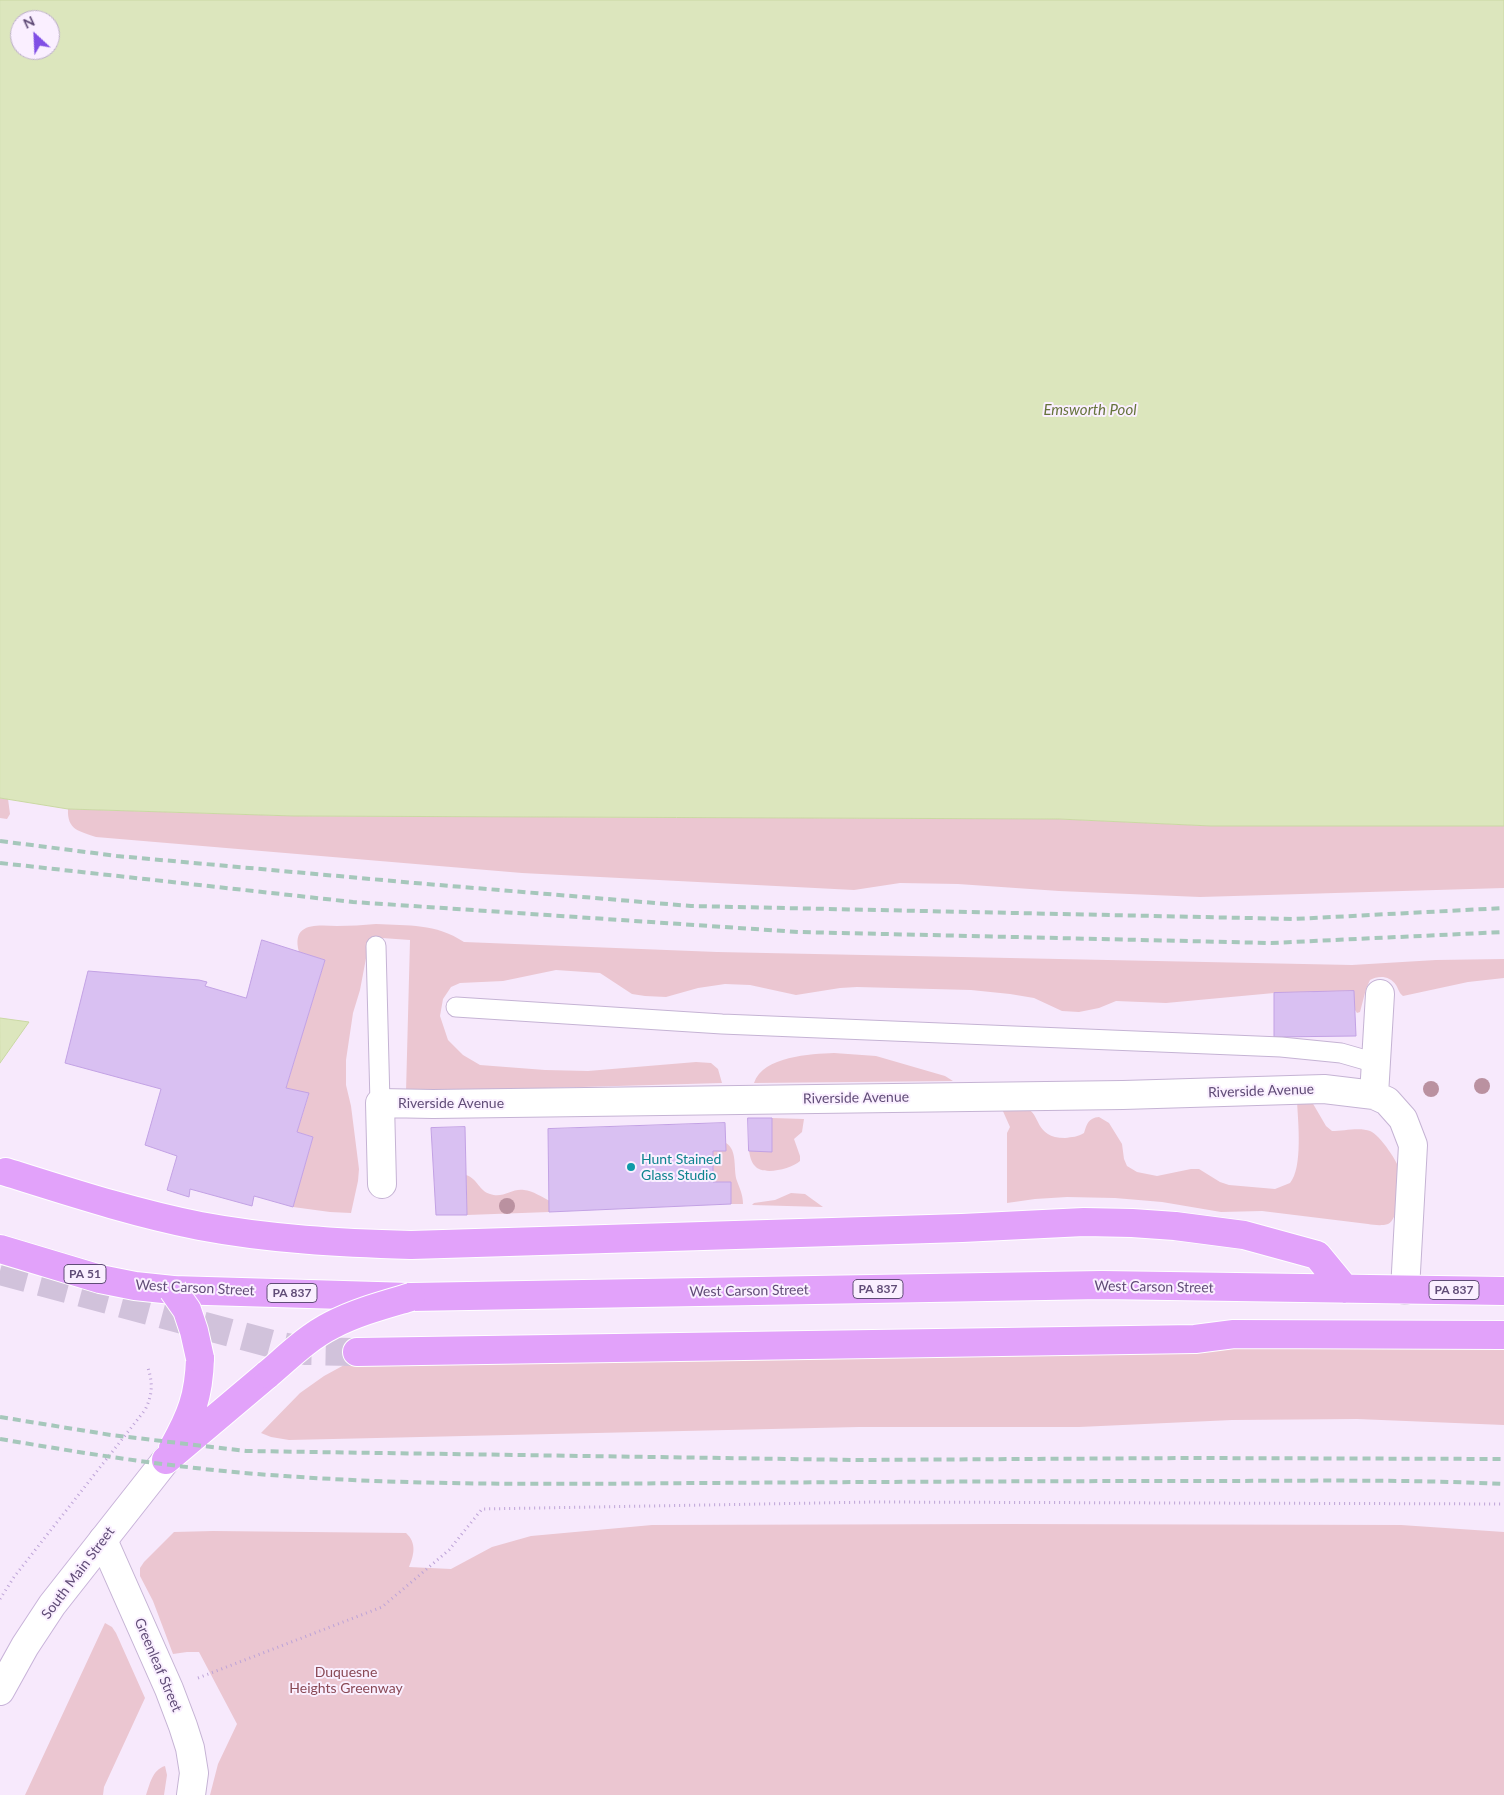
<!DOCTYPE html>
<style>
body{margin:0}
#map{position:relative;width:1504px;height:1795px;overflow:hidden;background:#f7e9fc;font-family:Lato,sans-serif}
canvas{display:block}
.north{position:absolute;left:10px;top:10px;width:50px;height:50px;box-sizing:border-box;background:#faefff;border:1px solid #bcaec9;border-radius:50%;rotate:335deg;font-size:14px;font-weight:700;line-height:20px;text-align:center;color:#604c77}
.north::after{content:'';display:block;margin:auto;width:18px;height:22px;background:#804fe5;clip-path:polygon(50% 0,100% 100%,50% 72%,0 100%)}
</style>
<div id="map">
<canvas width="1504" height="1795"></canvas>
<div class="north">N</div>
</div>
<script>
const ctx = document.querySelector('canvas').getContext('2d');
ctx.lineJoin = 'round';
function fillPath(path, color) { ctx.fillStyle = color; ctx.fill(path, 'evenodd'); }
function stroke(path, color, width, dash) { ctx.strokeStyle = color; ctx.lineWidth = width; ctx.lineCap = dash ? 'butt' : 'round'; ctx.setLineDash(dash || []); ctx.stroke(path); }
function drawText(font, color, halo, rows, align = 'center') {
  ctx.font = font + ' Lato,sans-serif'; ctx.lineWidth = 4; ctx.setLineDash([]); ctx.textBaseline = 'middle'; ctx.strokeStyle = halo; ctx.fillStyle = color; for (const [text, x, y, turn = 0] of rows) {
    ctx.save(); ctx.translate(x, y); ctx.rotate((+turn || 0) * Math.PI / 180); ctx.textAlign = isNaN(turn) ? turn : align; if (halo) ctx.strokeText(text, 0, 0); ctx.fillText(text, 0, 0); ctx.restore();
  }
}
fillPath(new Path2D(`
 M0,798L8,799L10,814L7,819L0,818Z
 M68,809L294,816L1059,819L1211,826H1504V888L1200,897L1059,891L958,884L900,883L854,890L522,873L96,837C79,831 67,830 68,809Z
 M376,924C409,926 435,923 464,942L717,952L1352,965L1436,960L1504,959V978L1468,982L1403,996C1399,993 1399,990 1396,985C1390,976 1379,975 1370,980L1366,989L1360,1012L1357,1013L1355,1010L1353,991L1274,993L1166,1003L1116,1001L1099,1008L1079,1012L1062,1011L1034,998L1010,994L971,990L857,987L840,988L796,995L750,985L725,984L698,988L666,997L645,996L632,994L600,973L556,970L503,981L460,983L451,987L443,999L440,1016L448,1040L463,1055L480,1065L545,1070L588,1071L696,1062L711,1063L718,1069L722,1083L406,1092L410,940L382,938L373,942L367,953L360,990L353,1013L346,1060V1085L351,1106L359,1169L358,1181L351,1213L330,1212L293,1207L313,1137L297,1132L309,1094L286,1088L325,960L299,952C291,922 317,925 337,926C350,926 363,925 376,924Z
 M834,1053L876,1056L945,1076L953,1081L754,1083C763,1056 811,1054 834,1053Z
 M1297,1101L1312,1102L1326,1126L1332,1131C1343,1131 1360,1127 1370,1131C1380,1135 1399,1163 1401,1174C1403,1185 1398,1220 1388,1224C1382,1226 1374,1225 1368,1224L1262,1211L1221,1212L1162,1202L1115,1198L1067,1197L1035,1199L1007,1203V1133L1010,1127L1002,1109C1008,1108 1019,1106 1026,1108C1041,1113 1034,1138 1065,1138C1072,1137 1078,1137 1084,1133C1087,1124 1088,1118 1099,1117L1109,1123L1122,1144L1124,1159L1127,1166L1137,1172L1157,1176L1191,1169H1199L1220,1182L1229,1185L1275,1189L1290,1183C1303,1168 1298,1121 1297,1101Z
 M772,1118L804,1119L802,1132L794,1139L800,1156V1161C791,1169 763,1176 755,1166C751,1162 750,1156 749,1151H772Z
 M726,1143C738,1150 733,1170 737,1181C740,1189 743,1195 743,1204H731L730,1182H713V1151H726Z
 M466,1175C478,1179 479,1191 490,1194C503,1199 512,1188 524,1190C533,1191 542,1197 550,1201L549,1212L467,1215Z
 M791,1193L805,1194L823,1207L752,1205L754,1203L775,1200Z
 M1504,1341V1425L1357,1419L1232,1420L1079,1427H859L289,1440L271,1437L261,1433L300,1393L324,1376L346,1364L378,1359Z
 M1010,1524L1401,1525L1504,1532V1795H210L218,1764L237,1724L199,1652H187L173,1654L153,1601L140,1576V1568L144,1562L174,1532L213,1531L406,1533C417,1543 414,1555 409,1567L451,1569L492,1547L531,1536L652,1525Z
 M105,1623L112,1627L116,1633L145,1698L104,1787L103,1795H25Z
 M165,1766L167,1775L164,1795H146C150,1784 152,1770 165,1766Z`), '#ebc6d1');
const water = new Path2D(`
 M0,0H1504V826H1211L1059,819L294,816L68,809L0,798ZM20,20H50V50H20Z
 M0,1018L29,1022L0,1063Z`);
fillPath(water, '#dce6bd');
stroke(water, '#cad8a3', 1);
const building = new Path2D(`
 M262,940L325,960L286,1088L309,1093L297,1132L313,1137L293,1207L254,1196L252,1206L190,1189L189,1197L167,1190L177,1156L145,1145L161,1089L65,1063L88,971L199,980L207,982L205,986L246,998Z
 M1354,991L1356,1036L1274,1037V993Z
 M748,1118H772V1152L749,1151Z
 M725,1123L726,1151H713V1182H731V1204L549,1212L548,1129Z
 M465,1127L467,1215H436L431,1128Z`);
fillPath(building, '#d9c0f2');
stroke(building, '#c2a1e4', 1);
stroke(new Path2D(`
 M0,1271L272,1344L306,1351L357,1352`), '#d1c2db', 28, [28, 14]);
const service = new Path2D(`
 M376,946L380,1103
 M456,1007L722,1024L1281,1047L1341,1053L1376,1063`);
const minor = new Path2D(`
 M1374,1095L1380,994
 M382,1184L380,1103L433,1104L1123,1095L1324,1089L1374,1095L1387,1101L1403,1119L1413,1145L1405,1290
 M103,1540L169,1689L183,1726L190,1748L194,1773L191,1795`);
const secondary = new Path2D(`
 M0,1691L25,1646L52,1605L166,1460`);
const primary = new Path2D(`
 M6,1172C70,1192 134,1213 200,1226C269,1239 340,1243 411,1245L962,1228L1084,1222L1132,1223L1175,1226L1244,1235L1317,1255L1345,1289
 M0,1249L100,1279L135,1286L173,1290L411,1297L1102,1285L1504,1291
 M357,1352L1195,1339L1234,1334L1504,1335
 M173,1448C191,1416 199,1396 200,1358
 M166,1460L268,1374`);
stroke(service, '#c5b3d4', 21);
stroke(minor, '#c5b3d4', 30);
stroke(secondary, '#c8b3d9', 30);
stroke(primary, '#fff', 30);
stroke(new Path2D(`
 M0,1599L14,1577L145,1410C153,1394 153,1382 147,1365
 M198,1678L382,1607L449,1550L482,1509L873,1502L1504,1504`), '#bda3d7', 3, [1, 4]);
stroke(service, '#fff', 19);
stroke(minor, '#fff', 28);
stroke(secondary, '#fff', 28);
stroke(primary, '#e2a2fa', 28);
stroke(new Path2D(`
 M0,841L117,856L415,883L691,906L1294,919L1504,908
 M0,863L353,902L799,932L1271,943L1504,932
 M0,1417L111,1435L246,1451L857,1460L1189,1458L1504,1459
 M0,1439C94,1455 189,1470 285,1476C423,1486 563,1484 701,1483C866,1482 1030,1481 1194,1481C1297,1481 1401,1479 1504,1484`), '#a6c7bb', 4, [8, 5]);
const primaryBridge = new Path2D(`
 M173,1290L187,1310L194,1331L200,1358
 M268,1374C288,1357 308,1337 332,1325C357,1312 384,1305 411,1297`);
stroke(primaryBridge, '#fff', 30, []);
stroke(primaryBridge, '#e2a2fa', 28);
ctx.fillStyle = '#ba91a0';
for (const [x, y] of [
 [1482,1086],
 [1431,1089],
 [507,1206]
]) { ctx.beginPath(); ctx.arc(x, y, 8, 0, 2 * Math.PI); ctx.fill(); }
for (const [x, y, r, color] of [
 [631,1167,5,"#0f9aa8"]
]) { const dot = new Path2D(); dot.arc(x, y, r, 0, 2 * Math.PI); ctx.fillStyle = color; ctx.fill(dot); stroke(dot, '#faefff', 2); }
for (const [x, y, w] of [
 [85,1274,42],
 [878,1289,50],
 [1454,1290,50],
 [292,1293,50]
]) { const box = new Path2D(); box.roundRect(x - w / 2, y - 9.5, w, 19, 4); ctx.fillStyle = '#faefff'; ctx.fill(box); stroke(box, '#604c77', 1); }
drawText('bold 12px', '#604c77', null, [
 ["PA 51",85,1274],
 ["PA 837",878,1289],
 ["PA 837",1454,1290],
 ["PA 837",292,1293]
]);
drawText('14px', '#604c77', '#faefff', [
 ["Riverside Avenue",1261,1091,-2],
 ["Riverside Avenue",856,1098,-1],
 ["Riverside Avenue",451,1103],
 ["West Carson Street",1154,1287,1],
 ["West Carson Street",195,1288,3],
 ["West Carson Street",749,1291,-1],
 ["South Main Street",78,1573,-53],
 ["Greenleaf Street",158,1665,67]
]);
drawText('14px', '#0d838f', '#faefff', [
 ["Hunt Stained",641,1159],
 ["Glass Studio",641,1175]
], 'left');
drawText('14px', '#894955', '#faefff', [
 ["Duquesne",346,1672],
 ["Heights Greenway",346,1688]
]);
drawText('italic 15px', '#66743c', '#faefff', [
 ["Emsworth Pool",1090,410]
]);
</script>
